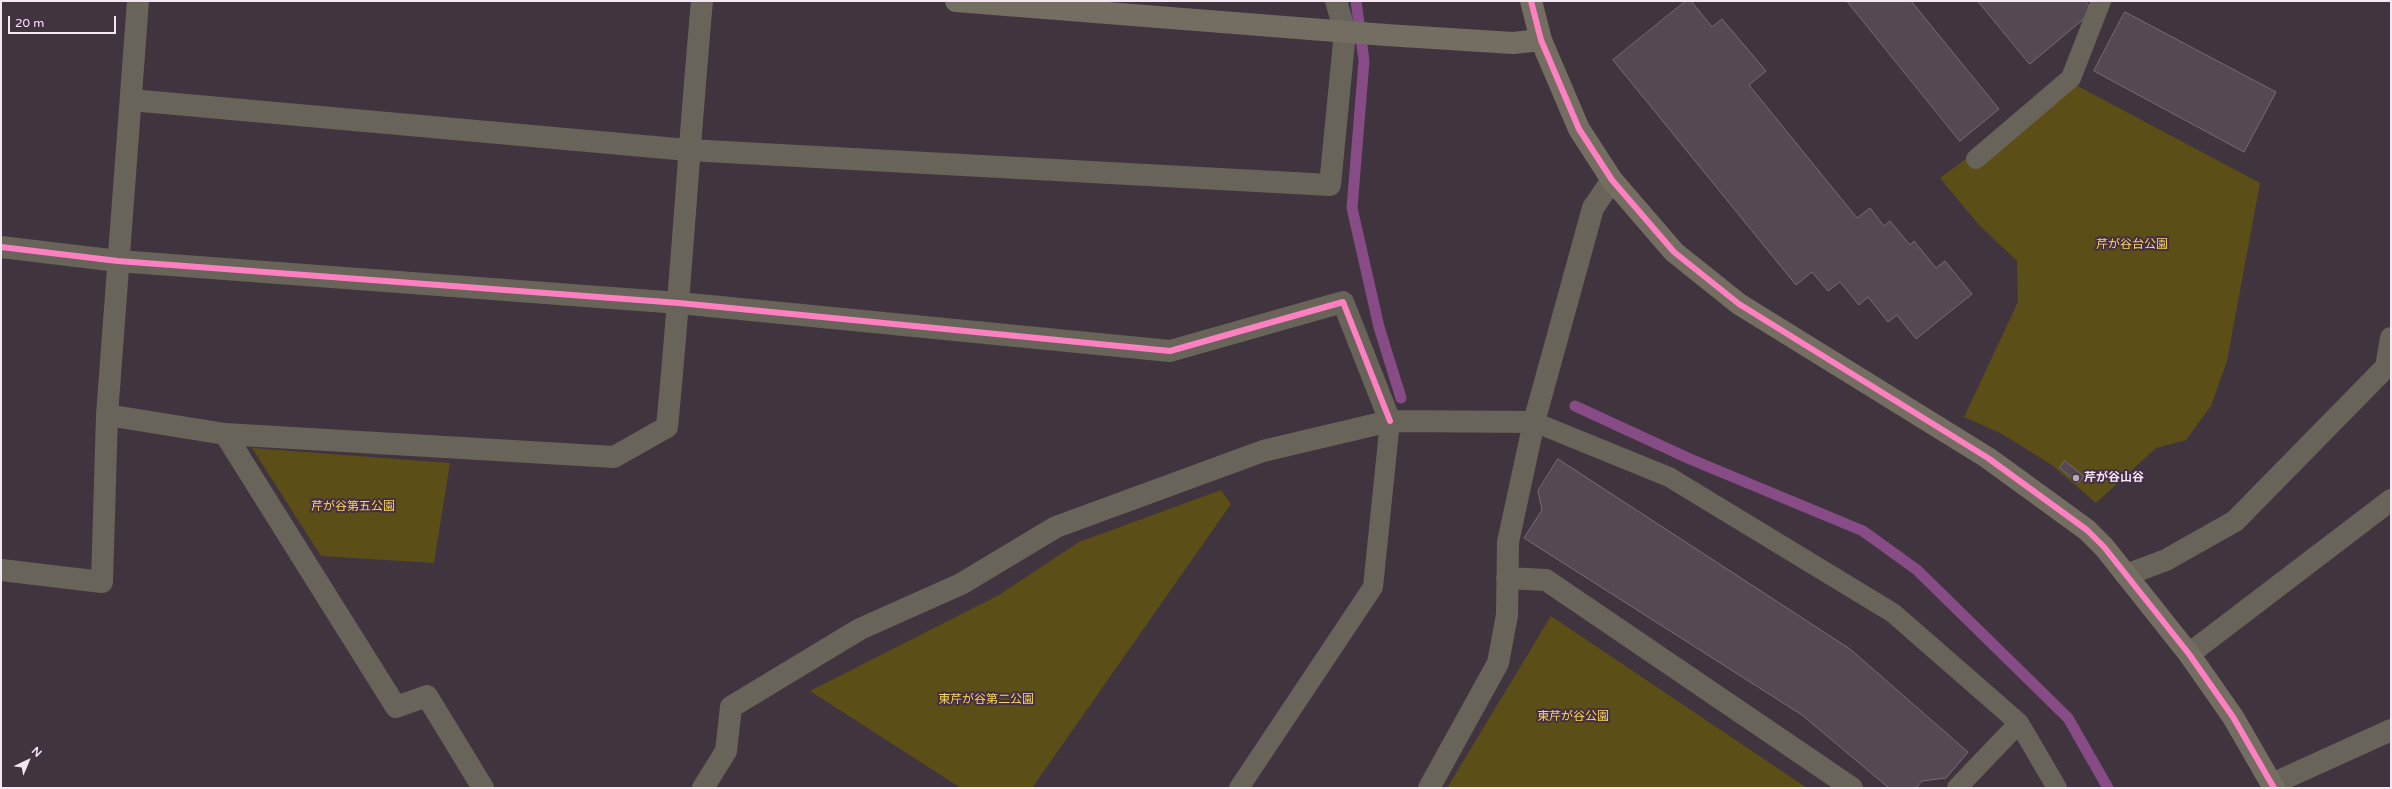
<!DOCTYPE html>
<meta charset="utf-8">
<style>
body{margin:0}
#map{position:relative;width:2392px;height:789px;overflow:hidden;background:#40343f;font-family:"Varela Round",sans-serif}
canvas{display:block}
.frame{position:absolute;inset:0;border:2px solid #f5e6f4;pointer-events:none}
.north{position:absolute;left:8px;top:741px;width:40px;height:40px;-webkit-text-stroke:3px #462e44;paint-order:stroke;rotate:44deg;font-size:11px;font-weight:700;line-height:16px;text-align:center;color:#f5e6f4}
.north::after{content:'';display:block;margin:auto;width:14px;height:18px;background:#f5e6f4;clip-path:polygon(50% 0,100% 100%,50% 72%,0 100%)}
.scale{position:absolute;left:8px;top:16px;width:108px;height:18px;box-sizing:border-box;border:2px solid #f5e6f4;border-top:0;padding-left:5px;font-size:12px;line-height:14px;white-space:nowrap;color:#f5e6f4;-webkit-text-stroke:3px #462e44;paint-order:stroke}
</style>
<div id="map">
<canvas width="2392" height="789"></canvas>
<div class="frame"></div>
<div class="north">N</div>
<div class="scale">20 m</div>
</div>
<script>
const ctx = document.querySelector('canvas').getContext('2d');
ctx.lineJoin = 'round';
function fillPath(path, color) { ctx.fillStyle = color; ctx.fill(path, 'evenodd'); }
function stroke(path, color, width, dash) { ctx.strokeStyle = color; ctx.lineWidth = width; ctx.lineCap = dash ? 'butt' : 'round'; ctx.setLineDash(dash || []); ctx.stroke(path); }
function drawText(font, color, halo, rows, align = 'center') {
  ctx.font = font + ' "Varela Round","Noto Sans JP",sans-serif'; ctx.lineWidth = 4; ctx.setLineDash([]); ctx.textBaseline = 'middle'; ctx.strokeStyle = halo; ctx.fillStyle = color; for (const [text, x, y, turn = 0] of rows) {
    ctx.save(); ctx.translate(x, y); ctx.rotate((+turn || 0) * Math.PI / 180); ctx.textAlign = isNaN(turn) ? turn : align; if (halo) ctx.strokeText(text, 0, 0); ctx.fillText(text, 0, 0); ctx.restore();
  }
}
fillPath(new Path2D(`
 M2070,82L2260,183L2227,361L2211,406L2186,440L2156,448L2096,503L2052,465L2000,433L1964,417L2018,302L2017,261L1979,225L1940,178Z
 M252,448L450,463L434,563L321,556Z
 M1221,490L1231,504L1032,788H961L810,691L999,595L1079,542Z
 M1551,616L1807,788H1447Z`), '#5c4e17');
stroke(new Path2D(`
 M1356,1L1364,61L1352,208L1379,327L1401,398
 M1575,406L1690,459L1863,531L1917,570L2068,718L2108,788`), '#874b85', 11);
const building = new Path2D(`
 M1686,1H1691L1712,27L1722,19L1766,71L1749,85L1857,218L1870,208L1884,226L1890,221L1910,245L1914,241L1936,268L1945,261L1972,294L1916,339L1897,315L1888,322L1868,297L1859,305L1840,282L1828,291L1812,272L1796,285L1613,60Z
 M1847,1H1911L1999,109L1960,141Z
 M1978,1H2085L2093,11L2030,64Z
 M2125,12L2276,92L2244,152L2094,71Z
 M1558,459L1850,649L1968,752L1946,778L1922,781L1916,788H1889L1802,715L1524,538L1542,510L1538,491Z
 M2065,461L2084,476L2078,483L2060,468Z`);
fillPath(building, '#544953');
stroke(building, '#776c76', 1);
stroke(new Path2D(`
 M1976,159L2071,78L2101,1
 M1534,422L1669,477L1893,613L2019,723L2057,788
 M1239,788L1373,587L1390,421
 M1957,788L2019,723`), '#69645a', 20);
stroke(new Path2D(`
 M131,100L688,150L1330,185L1345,32L1336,1
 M1,247L118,261L679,303L1170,351L1343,302L1390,421
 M2386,367L2391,338
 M107,415L225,434L614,457L667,427C681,285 689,143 702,1
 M225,434L396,707L427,696L483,788
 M1,570L102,582L107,415L138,1
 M2126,575L2166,560L2235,521L2391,362
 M1507,578L1546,580L1852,788
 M2189,654L2391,500
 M2272,784L2391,730
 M703,788L726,751L731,707L860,629L961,584L1056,527L1263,451L1390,421L1534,422
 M1429,788L1498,663L1507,615L1508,542L1534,422L1593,208L1612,180`), '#69645a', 22);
stroke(new Path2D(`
 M956,1L1386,35L1513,43L1541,40
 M1531,1L1541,40L1579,129L1612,180L1674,252L1739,304L1988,458L2087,530L2104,547L2189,654L2233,717L2274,788`), '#736e61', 22);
stroke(new Path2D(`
 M1531,1L1541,40L1579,129L1612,180L1674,252L1739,304L1988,458L2087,530L2104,547L2189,654L2233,717L2274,788
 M1,247L118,261L679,303L1170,351L1343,302L1390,421`), '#ff80c0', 6);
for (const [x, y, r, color] of [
 [2076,478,4,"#b6a8b5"]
]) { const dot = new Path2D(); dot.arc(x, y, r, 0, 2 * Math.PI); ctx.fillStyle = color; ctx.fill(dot); stroke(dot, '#462e44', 1.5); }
drawText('12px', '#f8d852', '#462e44', [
 ["芹が谷台公園",2132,245],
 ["芹が谷第五公園",353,507],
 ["東芹が谷第二公園",986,700],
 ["東芹が谷公園",1573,717]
]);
drawText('bold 12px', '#f5e6f4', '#462e44', [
 ["芹が谷山谷",2084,478]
], 'left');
</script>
